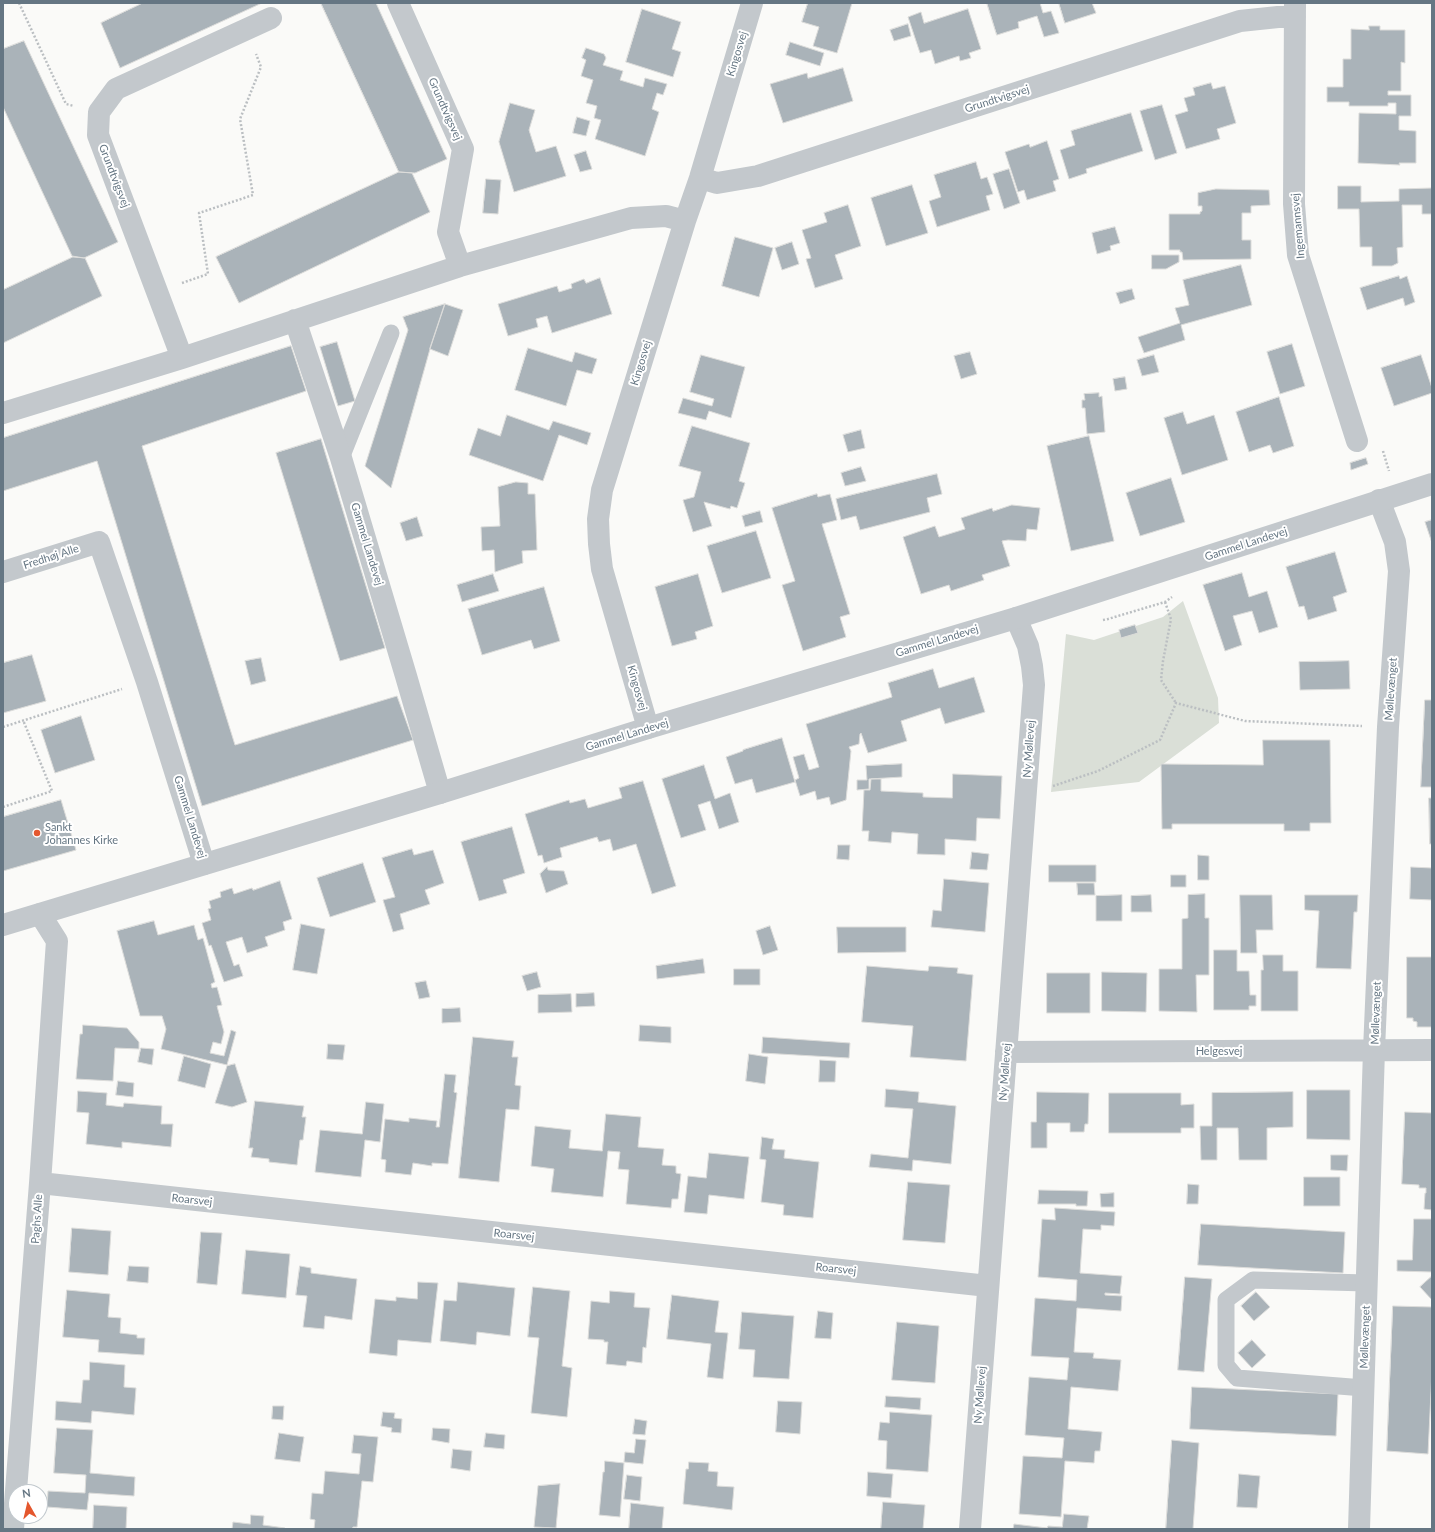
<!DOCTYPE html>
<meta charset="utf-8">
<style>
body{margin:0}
#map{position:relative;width:1435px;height:1532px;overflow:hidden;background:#fafaf8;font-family:Lato,sans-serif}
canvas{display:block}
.frame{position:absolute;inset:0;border:4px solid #657683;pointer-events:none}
.north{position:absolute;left:8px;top:1484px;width:40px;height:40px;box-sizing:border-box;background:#fff;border:1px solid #c1c8cd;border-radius:50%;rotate:352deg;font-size:11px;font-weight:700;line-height:16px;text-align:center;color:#657683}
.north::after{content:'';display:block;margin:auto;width:14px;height:18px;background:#e4572e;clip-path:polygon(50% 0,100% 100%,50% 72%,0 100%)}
</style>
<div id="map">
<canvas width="1435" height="1532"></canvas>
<div class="frame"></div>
<div class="north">N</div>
</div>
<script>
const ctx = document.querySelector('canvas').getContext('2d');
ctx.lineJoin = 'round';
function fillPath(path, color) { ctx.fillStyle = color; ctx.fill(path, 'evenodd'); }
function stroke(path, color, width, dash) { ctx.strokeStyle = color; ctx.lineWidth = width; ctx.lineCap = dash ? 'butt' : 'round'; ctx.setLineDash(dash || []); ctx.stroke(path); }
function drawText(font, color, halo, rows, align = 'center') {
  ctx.font = font + ' Lato,sans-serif'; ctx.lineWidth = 4; ctx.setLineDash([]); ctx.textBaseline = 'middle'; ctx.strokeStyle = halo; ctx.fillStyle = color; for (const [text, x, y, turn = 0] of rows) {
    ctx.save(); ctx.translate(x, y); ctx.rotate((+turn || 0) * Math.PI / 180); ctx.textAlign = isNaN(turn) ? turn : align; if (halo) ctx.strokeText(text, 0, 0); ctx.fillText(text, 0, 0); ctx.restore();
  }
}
fillPath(new Path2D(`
 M1183,601L1218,698L1219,723L1139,782L1051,792L1066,634L1094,640L1163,617Z`), '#dadfd7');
const building = new Path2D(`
 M143,3H262L120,68L101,23Z
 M321,3H376L447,159L415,173L399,172Z
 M808,3H852L837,53L813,46L819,27L802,22Z
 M987,3H1040L1043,13L1051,11L1059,33L1044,37L1037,16L1018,22L1019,28L997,35Z
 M1059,3H1092L1096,13L1065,23Z
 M642,9L681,22L672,49L681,52L673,77L626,62Z
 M968,9L981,49L969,53L971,58L960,61L959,56L935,64L931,50L920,53L908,17L921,12L924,23Z
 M908,24L911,36L894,41L890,30Z
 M1369,26H1380V30H1405V63L1401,62V91H1388V95H1411V116H1399V130L1416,131V163H1399L1400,165L1358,163L1359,113L1396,114V103H1388V106H1349V102H1327V87H1343V59H1351V29L1369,30Z
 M24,41L118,242L84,258L72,256L3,107V49Z
 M790,42L824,53L820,66L786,55Z
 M586,48L604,54L606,58L603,65L623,71L620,80L643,87L645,78L667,84L663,95L657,93L652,109L659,112L645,156L595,139L601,120L594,118L597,106L586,103L593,80L581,76L586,60L582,58Z
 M843,68L853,101L783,123L770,84L807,73L808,78Z
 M1211,83L1213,89L1225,86L1236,123L1217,129L1220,139L1186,149L1175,115L1188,111L1184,98L1195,95L1193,88Z
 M510,103L535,110L529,130L536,152L556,146L566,176L514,192L499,142Z
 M1162,105L1177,153L1155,160L1140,111Z
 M1131,113L1143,151L1086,169L1087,173L1069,179L1060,150L1075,145L1071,131Z
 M577,117L590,121L586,136L573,133Z
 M1047,141L1059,179L1053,181L1056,191L1027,200L1024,190L1018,192L1005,152L1029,144L1030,147Z
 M586,151L592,169L580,172L574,155Z
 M976,162L981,179L987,177L993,194L986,196L990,210L937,227L929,201L941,197L934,175Z
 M1009,169L1020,203L1004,209L993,174Z
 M399,172L412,173L430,212L239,303L216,257Z
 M486,179L501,180L498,214L483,213Z
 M912,185L928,233L886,246L871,198Z
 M1338,186H1361V202L1399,201V189L1432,188V214H1422V205H1402L1403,247L1397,248L1398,263L1392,266H1372V247H1360L1359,209H1338Z
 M1216,189L1269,190L1270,205L1251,206V213H1242V240H1251V259L1183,260L1182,252H1180V250H1169V214H1200V212L1202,211V206H1198V193Z
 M848,205L861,246L835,255L843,279L815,288L806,259L811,258L802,230L827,222L824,213Z
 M1115,227L1120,243L1110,246L1111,250L1097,254L1092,233Z
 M735,237L773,248L759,297L722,286Z
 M792,242L799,264L782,270L775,248Z
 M1152,255H1179V262L1166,269H1152Z
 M73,257L85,258L102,296L3,343V290Z
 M1241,265L1252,305L1181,325L1185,340L1144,353L1138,337L1180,323L1175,308L1189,305L1183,280Z
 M1399,276L1400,279L1407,276L1415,302L1405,306L1403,298L1367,310L1360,288Z
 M600,278L612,314L552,333L547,316L536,319L538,327L508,336L498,304L557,286L559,292L572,288L571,284L584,279L586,283Z
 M1132,289L1135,299L1120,304L1116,293Z
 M445,304L463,310L448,356L430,349Z
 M445,304L430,349L391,488L365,466L408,330L403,317Z
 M337,342L355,401L338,406L320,347Z
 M1292,344L1305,386L1280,394L1267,352Z
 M291,346L306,391L142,446L235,745L397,696L413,740L202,806L97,461L3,491V438Z
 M528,348L572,362L575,352L597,359L592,374L577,370L566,406L515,390Z
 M970,352L977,374L961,379L954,356Z
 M701,355L745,367L731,418L709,411L706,420L678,413L683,398L712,406L714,399L690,392Z
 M1154,355L1159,372L1142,376L1137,360Z
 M1421,355L1432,388V393L1394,406L1381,368Z
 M1125,377L1127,389L1115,391L1113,379Z
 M1099,393V397L1102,396L1105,432L1087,434L1085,408H1082V400H1085L1084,394Z
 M1279,397L1294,446L1273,453L1270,445L1249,452L1236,412Z
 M1183,412L1187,424L1214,415L1228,460L1182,475L1164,418Z
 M507,415L549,430L553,421L591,433L587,445L559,435L543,481L469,455L478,428L500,436Z
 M692,426L750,443L739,481L745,483L737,508L731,506L730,509L704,502L712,526L693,532L683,500L694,497L701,472L679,466Z
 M861,430L865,448L848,452L843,435Z
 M1089,436L1114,541L1071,551L1047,446Z
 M321,439L385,648L340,661L276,453Z
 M1366,458L1368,464L1351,470L1350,463Z
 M861,467L866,481L845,486L841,473Z
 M937,474L942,494L927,498L930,512L860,530L856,516L841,520L836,499Z
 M1171,478L1185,522L1140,536L1126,493Z
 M516,482L528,483V494H535L537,550L522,551L523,563L495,572L494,550L482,551L481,527L500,526L498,487Z
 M817,494L818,497L830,494L837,520L822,524L850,614L840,617L846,637L803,651L782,585L795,581L772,508Z
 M1012,505L1040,508L1037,530L1027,529L1026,541L1008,540L1002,541L1010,566L982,575L984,580L951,591L949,585L921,594L903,537L935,526L939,537L965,529L961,518L992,508L993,511Z
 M760,511L763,522L745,527L742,516Z
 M417,517L423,536L406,541L400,523Z
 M1432,520V543L1425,522Z
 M756,531L771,578L722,593L707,546Z
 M1335,552L1347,592L1333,597L1337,611L1308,620L1304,606L1299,607L1286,567Z
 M1242,573L1249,597L1267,591L1278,627L1259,633L1252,611L1233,616L1242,645L1225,651L1203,585Z
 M493,574L499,591L462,602L457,585Z
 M698,574L713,626L695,632L697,639L672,646L655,587Z
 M544,587L560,641L534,649L531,640L482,655L468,609Z
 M1135,625L1138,633L1121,638L1119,630Z
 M32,655L46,701L3,713V663Z
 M261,658L266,681L251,685L245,661Z
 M1349,661L1350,689L1300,690L1299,662Z
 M933,669L939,688L974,677L985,712L945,724L940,708L901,721L907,741L868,753L861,733L860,734L859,744L849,747L851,751L846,800L831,805L829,797L817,800L815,791L800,796L795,780L799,778L793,757L804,754L809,770L819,767L806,724L892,697L888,683Z
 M1425,700H1432V787H1421Z
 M81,716L95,760L55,773L41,730Z
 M782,738L795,782L756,793L752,779L735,784L726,757L743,751V750Z
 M1263,740H1330L1331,823H1310V831H1284V824H1172V829H1162L1161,764L1263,765Z
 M902,764V777L869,779V789L857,790V780H867L866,766Z
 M704,765L715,799L730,793L739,822L719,829L710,801L698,805L706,830L681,838L662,779Z
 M953,774L1002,776L1000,819L977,818L976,841L945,839V855L917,854L918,834L892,832L891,843L868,841L869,831H862L864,790H870L871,779H881V791L923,793V797L952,798Z
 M643,781L676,886L652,894L636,844L613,851L610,839L599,842L597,837L560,848L562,857L544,863L542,855L538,856L525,814L569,800L570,803L585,799L588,808L622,798L619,788Z
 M1429,798H1432V844H1430Z
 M61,800L76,850L3,871V817Z
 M512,827L525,873L503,880L507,893L479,901L461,842Z
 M838,845H850L849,860L837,859Z
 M412,849L414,855L433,850L444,883L425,890L430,904L400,914L404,929L393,932L383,900L395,897L382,858Z
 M972,852L989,854L987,870L970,869Z
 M1198,855L1209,856V880H1198Z
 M363,863L376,902L330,917L317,878Z
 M1049,865H1096V882H1049Z
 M547,867L548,870L564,871L568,884L546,893L540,874Z
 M1411,867L1432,868V900L1410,899Z
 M1171,875H1186V887H1171Z
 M944,879L989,883L985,932L931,927L933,910L941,911Z
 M280,881L292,919L283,922L285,930L265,937L268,946L247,953L242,937L226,942L234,966L239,964L243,976L224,982L211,945L209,946L202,923L211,920L208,909L211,908L209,901L221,897L220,892L232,888L234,894L252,888L253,890Z
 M1077,883H1094L1095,895H1078Z
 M1205,894V918H1209V975H1196L1197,1012L1159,1011V969H1182V919L1188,918V895Z
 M1122,895V921H1096V896Z
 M1151,895L1152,912H1131V896Z
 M1240,895H1272L1273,930H1256L1257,953H1241Z
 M1305,895H1358L1357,912H1354L1351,969L1316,968L1319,911L1305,910Z
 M154,921L158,935L194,925L198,940L203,938L215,982L211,984L212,988L217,987L222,1005L217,1006L224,1032L221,1044L213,1042L210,1053L224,1056L231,1030L236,1032L227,1065L161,1049L166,1029L162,1016H140L117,931Z
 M301,924L325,929L317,974L293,970Z
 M770,926L778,950L763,955L756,931Z
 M837,927H906V952L838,953Z
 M1214,950H1237V971H1249L1250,995H1256V1006H1249V1010H1214Z
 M1263,955H1283V971H1298V1011H1261V970H1263Z
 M1407,957H1432V1027H1417V1022L1413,1021V1018H1407Z
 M703,959L705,973L657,979L656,966Z
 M867,966L928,971L929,966L958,968L957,973L973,975L966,1061L910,1057L913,1026L862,1022Z
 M734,969H760V985H734Z
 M537,972L541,987L527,991L522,976Z
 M1102,972L1147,973L1146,1012L1102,1011Z
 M1047,973H1090V1013H1047Z
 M426,981L430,997L419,999L415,983Z
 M594,993L595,1006L576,1007V994Z
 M571,994L572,1012L538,1013V995Z
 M460,1008L461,1022L442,1023V1009Z
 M83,1025L127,1028L139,1042V1049L115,1048L113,1081L76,1079L80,1034H82Z
 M640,1025L671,1027V1043L639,1041Z
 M473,1037L514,1041L512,1057H518L515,1085L521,1086L519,1110L506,1109L499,1182L459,1178Z
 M763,1037L850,1043L849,1058L762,1053Z
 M328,1044L345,1045L343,1060L327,1059Z
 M141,1048L154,1049L152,1065L138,1062Z
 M749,1054L768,1057L765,1084L746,1081Z
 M184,1056L211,1064L205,1088L178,1081Z
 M820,1060L836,1061L835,1082H819Z
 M235,1064L247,1102L232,1107L215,1103L227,1066Z
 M445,1074L456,1075L454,1092L457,1093L448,1164L432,1163V1166L413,1163L411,1175L385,1172L386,1160L381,1159L385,1119L409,1122V1118L437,1121L436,1127H439Z
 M118,1081L134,1083L133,1097L116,1095Z
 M886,1089L919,1092L918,1102L956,1106L951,1164L913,1160L912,1171L869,1167L871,1154L908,1158L913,1109L885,1107Z
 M1307,1090H1350V1140L1307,1139Z
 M78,1091L107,1093L106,1105L123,1107L124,1103L162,1106L161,1124H173L171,1147L122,1142V1148L86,1144L89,1113L77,1112Z
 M1037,1092L1089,1093L1088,1124H1085L1084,1132H1070V1123H1047V1148H1031V1122H1036Z
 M1293,1092V1127L1267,1128V1160H1239L1238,1128H1217V1160H1201L1200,1126H1212V1093Z
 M1109,1093H1181V1105L1194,1104V1128H1181V1133H1109Z
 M255,1101L304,1106L302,1117H306L303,1140H300L297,1165L269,1162V1159L251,1157L253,1148H249Z
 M366,1102L384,1104L380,1142L365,1140L361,1177L315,1172L320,1130L362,1134Z
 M1405,1112L1432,1113V1210L1424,1209L1425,1193H1426V1188H1419V1185L1402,1184Z
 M606,1114L641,1117L638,1147L664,1149L662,1165L676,1166V1173L681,1174L678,1199H672L671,1208L626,1204L629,1170L618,1169L620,1152L608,1151L603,1197L551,1192L554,1169L531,1166L535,1126L571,1130L569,1148L602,1151Z
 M762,1137L774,1139L772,1149L785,1150L784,1158L819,1162L813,1218L783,1215L784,1205L761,1202L766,1160L760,1159Z
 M709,1153L749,1157L744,1199L709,1195L707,1214L684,1212L688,1176L706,1178Z
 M1331,1155H1348L1347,1171L1331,1170Z
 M1304,1177H1340V1206H1304Z
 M908,1182L950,1185L945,1243L903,1240Z
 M1188,1184L1199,1185L1198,1204H1187Z
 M1039,1190L1088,1191L1087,1206H1076V1204H1038Z
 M1114,1193V1207H1101L1100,1194Z
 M1055,1208L1115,1212L1114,1226L1101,1225V1230L1083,1229L1080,1273L1122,1276L1120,1294L1105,1293V1295L1122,1296L1121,1311L1077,1308L1074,1352L1094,1353L1093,1358L1121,1360L1118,1391L1071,1387L1068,1429L1102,1432L1100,1451H1095L1094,1463L1065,1461L1061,1517L1019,1514L1023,1456L1062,1458L1064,1438L1025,1435L1029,1377L1067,1380L1069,1358L1031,1356L1035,1298L1076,1301L1077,1280L1038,1277L1042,1219L1055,1220Z
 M1414,1219H1432V1272L1397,1271V1260H1412Z
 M1201,1224L1345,1232L1343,1273L1198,1265Z
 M72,1228L111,1231L108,1275L69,1272Z
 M201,1232L222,1233L217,1285L197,1283Z
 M246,1250L290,1254L286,1298L242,1294Z
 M129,1266L149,1267L148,1283L127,1281Z
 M300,1266L311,1268V1273L357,1279L352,1320L325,1316L324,1329L303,1327L307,1296L296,1295Z
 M1432,1276V1300L1420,1287Z
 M1185,1277L1212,1279L1204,1372L1178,1370Z
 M418,1282L438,1283L431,1343L398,1340L397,1356L369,1353L375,1299L396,1301V1297L417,1299Z
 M458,1282L515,1288L510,1336L477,1332L476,1345L440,1341L444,1300L456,1301Z
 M533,1287L570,1291L562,1366L572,1368L567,1417L531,1413L539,1338L528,1337Z
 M67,1290L110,1294L108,1317L121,1318L120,1333L137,1335V1338H145L144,1355L98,1352L99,1340L63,1337Z
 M610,1291L635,1293L634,1307L650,1308L646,1348L643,1347L642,1363L627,1361L626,1366L606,1364L608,1342H604V1340L588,1339L591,1301L609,1303Z
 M1256,1292L1270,1307L1254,1321L1241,1306Z
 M672,1295L719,1301L715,1332L728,1333L723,1379L707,1377L711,1344L667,1339Z
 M1393,1306L1432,1307V1371L1428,1454L1387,1451Z
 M818,1311L833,1313L831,1339L815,1338Z
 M742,1312L794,1316L789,1379L753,1377L755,1350L739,1349Z
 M897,1322L939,1326L935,1383L892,1380Z
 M1252,1340L1266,1355L1252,1368L1238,1353Z
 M90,1362L125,1365L124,1387L136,1388L134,1415L92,1411L91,1423L55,1420L56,1401L81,1403L83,1380H89Z
 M1192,1387L1338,1394L1336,1436L1190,1429Z
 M886,1396L921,1398L920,1410L885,1407Z
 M778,1401L802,1402L800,1434L776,1432Z
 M273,1406H284L283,1420L272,1419Z
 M383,1412L395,1413L394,1418L402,1419L401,1433L391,1432L392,1428L381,1426Z
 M890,1412L932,1415L928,1472L886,1469L887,1441L878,1440L880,1422L889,1423Z
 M635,1419L647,1421L645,1435L633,1434Z
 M57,1428L93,1430L90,1473L135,1477L134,1496L89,1493L87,1510L47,1507L48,1491L85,1493L86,1475L54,1473Z
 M433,1428L450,1429L449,1443L432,1440Z
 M279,1433L304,1437L300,1462L275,1459Z
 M486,1433L505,1435L504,1449L484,1447Z
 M354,1435L378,1437L373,1482L362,1481L357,1527H353L352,1529H314L315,1520L310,1519L312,1493L323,1494L325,1471L359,1474L361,1454L352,1453Z
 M636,1439L646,1440L643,1464L624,1462L625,1452L634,1453Z
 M1172,1440L1199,1443L1193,1529H1166Z
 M453,1449L472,1451L470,1471L451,1468Z
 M605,1461L624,1463L620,1517L599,1515L603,1472H604Z
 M689,1462L709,1463L708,1471L718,1472L717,1486L734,1487L732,1510L683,1504L686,1469H688Z
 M868,1472L893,1474L891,1498L867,1496Z
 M1239,1474L1260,1476L1257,1508L1237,1507Z
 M627,1475L642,1477L640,1501L624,1499Z
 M560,1484L556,1528L534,1527L538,1486Z
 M883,1502L925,1505L923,1529H881Z
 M631,1503L664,1507L662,1529H629Z
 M94,1505L127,1507L126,1529H93Z
 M1064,1514L1089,1516L1087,1529H1091H1013L1014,1524L1047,1528L1048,1526L1062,1527Z
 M251,1515L264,1516L263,1525L285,1528V1529H232L233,1522L250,1524Z`);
fillPath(building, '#aab3b9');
stroke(building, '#dcdcda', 1);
stroke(new Path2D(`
 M19,3L66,104L74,106
 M182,283L208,274L199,213L253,195L240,119L261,67L256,54
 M1383,451L1389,471
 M1165,602L1171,619L1163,661L1161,680L1176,703
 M1103,620L1108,619L1165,602L1172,597
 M3,727L122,689
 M1053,786L1098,771L1160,740L1176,703L1245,721L1362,726
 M3,807L52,791L23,720`), '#bbbfc2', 2.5, [2, 2]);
stroke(new Path2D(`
 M341,458L391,333
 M1364,1388L1237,1378L1226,1365V1300L1253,1280L1367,1283`), '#c3c8cc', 17);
stroke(new Path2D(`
 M398,3L463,149L448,232L460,266
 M1295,3L1294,204L1298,255L1357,441
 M700,178L717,183L758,176L1240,21L1278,17H1295
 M295,320L341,458L406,676L440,793
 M182,358L98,135L99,112L116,89L271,18
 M3,413L182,358L460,266L631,218L666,216L685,221
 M3,572L99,542L147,682L204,864
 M648,728L602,569L599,544L598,519L602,490L685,221L700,178L752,3
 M1006,1052L1432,1050
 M40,1183L988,1286
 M13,1529L40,1183L57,941L40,914
 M970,1529L1034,685L1032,666L1028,646L1016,618
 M1359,1529L1374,1050L1388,727L1399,571L1395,542L1379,500`), '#c3c8cc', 22);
stroke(new Path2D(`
 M3,925L440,793L648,728L1016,618L1432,484`), '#c3c8cc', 22);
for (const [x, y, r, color] of [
 [37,833,4,"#e4572e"]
]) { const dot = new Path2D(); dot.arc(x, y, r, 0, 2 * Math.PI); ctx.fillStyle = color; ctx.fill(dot); stroke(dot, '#fff', 1.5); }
drawText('11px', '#657683', '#fff', [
 ["Kingosvej",737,54,-73],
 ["Grundtvigsvej",997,99,-18],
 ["Grundtvigsvej",445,109,66],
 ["Grundtvigsvej",114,176,69],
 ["Ingemannsvej",1298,226,-95],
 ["Kingosvej",641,363,-73],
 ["Gammel Landevej",367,544,73],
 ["Gammel Landevej",1246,544,-18],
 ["Fredhøj Alle",51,557,-18],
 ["Gammel Landevej",937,641,-17],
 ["Kingosvej",637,688,74],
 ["Møllevænget",1391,689,-86],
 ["Gammel Landevej",627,735,-17],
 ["Ny Møllevej",1029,749,-86],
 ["Gammel Landevej",190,817,73],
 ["Møllevænget",1376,1013,-88],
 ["Helgesvej",1219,1051],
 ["Ny Møllevej",1005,1072,-86],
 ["Roarsvej",192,1200,6],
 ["Paghs Alle",37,1219,-86],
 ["Roarsvej",514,1235,6],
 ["Roarsvej",836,1269,6],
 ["Møllevænget",1365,1337,-88],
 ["Ny Møllevej",980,1395,-86]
]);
drawText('11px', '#657683', '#fff', [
 ["Sankt",45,827],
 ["Johannes Kirke",45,840]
], 'left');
</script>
